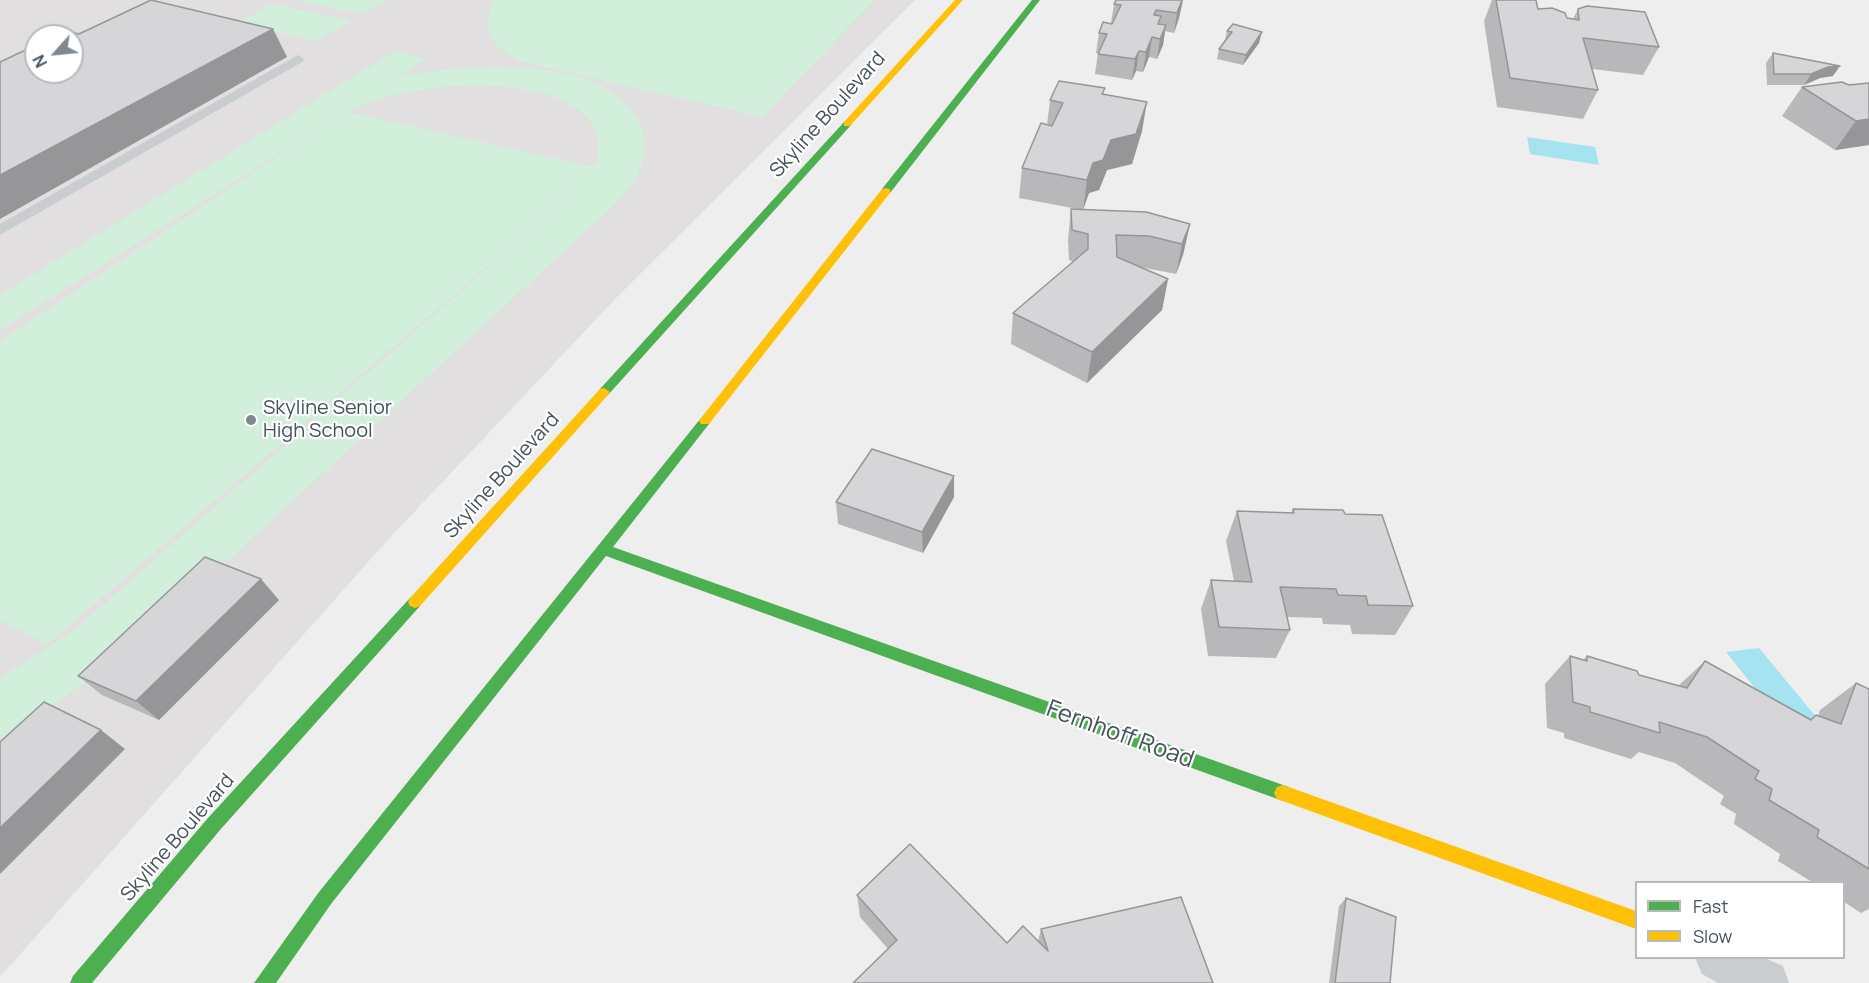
<!DOCTYPE html>
<style>
body{margin:0}
#map{position:relative;width:1869px;height:983px;overflow:hidden;background:#efeeee;font-family:Manrope,sans-serif}
canvas{display:block}
.legend{position:absolute;left:1635px;top:881px;width:210px;height:78px;box-sizing:border-box;background:#fff;border:2px solid #b5babe;margin:0;padding:8px 10px;list-style:none;font-size:18px;color:#45525c}
.legend li{display:flex;align-items:center;gap:12px;height:30px}
.legend b{width:30px;border:2px solid #b5babe}
.north{position:absolute;left:24px;top:24px;width:60px;height:60px;box-sizing:border-box;background:#fff;border:2px solid #b5babe;border-radius:50%;rotate:243deg;font-size:16px;font-weight:700;line-height:24px;text-align:center;color:#45525c}
.north::after{content:'';display:block;margin:auto;width:21px;height:27px;background:#80898f;clip-path:polygon(50% 0,100% 100%,50% 72%,0 100%)}
</style>
<div id="map">
<canvas width="1869" height="983"></canvas>
<ul class="legend">
<li><b style="height:8px;background:#4caf50"></b>Fast</li>
<li><b style="height:8px;background:#ffc107"></b>Slow</li>
</ul>
<div class="north">N</div>
</div>
<script>
const ctx = document.querySelector('canvas').getContext('2d');
ctx.lineJoin = 'round';
function fillPath(path, color) { ctx.fillStyle = color; ctx.fill(path, 'evenodd'); }
function stroke(path, color, width, dash) { ctx.strokeStyle = color; ctx.lineWidth = width; ctx.lineCap = dash ? 'butt' : 'round'; ctx.setLineDash(dash || []); ctx.stroke(path); }
function drawText(font, color, halo, rows, align = 'center') {
  ctx.font = font + ' Manrope,sans-serif'; ctx.lineWidth = 4.5; ctx.setLineDash([]); ctx.textBaseline = 'middle'; ctx.strokeStyle = halo; ctx.fillStyle = color; for (const [text, x, y, turn = 0] of rows) {
    ctx.save(); ctx.translate(x, y); ctx.rotate((+turn || 0) * Math.PI / 180); ctx.textAlign = isNaN(turn) ? turn : align; if (halo) ctx.strokeText(text, 0, 0); ctx.fillText(text, 0, 0); ctx.restore();
  }
}
fillPath(new Path2D(`
 M0,0H915L618,296L384,544L0,977ZM36,36H72V72H36Z`), '#e1dfe0');
fillPath(new Path2D(`
 M295,0H387L362,14Z
 M494,0H875L762,117L519,61C492,45 480,33 494,0Z
 M273,4L351,21L316,41L237,23Z
 M395,51L426,59L398,77C462,64 614,50 642,129C653,160 631,188 610,209L170,614C116,660 62,703 0,738V678L72,632L583,184L48,644L0,621V341L335,118L0,330V295ZM480,85C517,87 592,93 598,141C600,150 598,160 593,167L348,112C387,92 437,86 480,85Z`), '#d1efdb');
fillPath(new Path2D(`
 M1527,137L1595,147L1599,165L1530,154Z
 M1759,648L1817,718L1789,731L1726,652Z`), '#a4e3ef');
fillPath(new Path2D(`
 M298,55L304,59L302,62L0,235V224Z`), '#cacdcf');
fillPath(new Path2D(`
 M1695,958H1765L1783,966L1789,983H1718L1702,974Z`), '#cacdcf');
fillPath(new Path2D(`
 M1032,0H1040L890,193H882V189Z
 M844,122L852,124L608,395H600L598,392L600,389Z
 M705,417L709,418L711,421L709,424L613,547L1283,785L1289,787L1292,793L1289,799L1283,801L606,556L331,904L276,983H254L319,892L701,418Z
 M415,596L420,598L422,602L420,606L220,830L92,983H70L73,976L208,818L410,598Z`), '#4caf50');
fillPath(new Path2D(`
 M955,0H963L850,126H844V122Z
 M886,188L890,189V193L709,424H701L699,421L701,418L882,189Z
 M604,388L610,392L608,395L420,606L415,608L410,606L408,602L410,598L600,389Z
 M1283,785L1636,911V929L1277,799L1274,793L1277,787Z`), '#ffc107');
fillPath(new Path2D(`
 M1183,0L1179,18L1174,33L1165,31L1163,45L1157,59L1149,57L1143,72L1136,71L1132,80L1095,74L1098,53H1096L1099,33L1111,23L1114,4Z
 M1492,0H1536L1538,9L1567,18L1573,19L1578,9L1659,47L1643,75L1592,69L1598,90L1583,119L1497,107L1484,21Z
 M1233,24L1259,43L1243,65L1217,59L1219,49L1225,40L1227,31Z
 M1773,53L1833,76L1820,78L1804,85H1767L1766,63Z
 M1849,85L1869,145L1835,150L1782,116L1802,87Z
 M1104,94L1142,131L1132,164L1107,170L1099,190L1089,193L1083,210L1019,198L1022,168L1047,125L1050,100Z
 M1071,209L1190,224L1183,255L1176,274L1140,267L1168,279L1162,310L1087,383L1011,344L1013,313L1073,262L1069,260L1068,240Z
 M954,497L923,553L838,524L836,502Z
 M1293,509L1345,514L1413,606L1395,635L1352,634L1350,625L1323,624L1322,618L1287,617L1290,630L1276,658L1208,656L1201,609L1211,580L1234,581L1226,541L1237,511L1291,513Z
 M279,600L159,720L102,695L78,676Z
 M1570,656L1583,660L1587,656L1639,675L1678,686L1705,661L1811,719L1816,715L1818,716L1820,710L1856,683L1869,689V909L1861,913L1844,902V882H1812L1778,861L1780,854L1734,824L1736,814L1720,804L1724,796L1675,763L1639,752L1631,759L1564,738V733L1547,728L1545,684Z
 M857,895L1007,943L1038,941L1041,929L1213,983L888,949L860,917Z
 M1346,898L1390,983H1329L1339,906Z`), '#b8b8bb');
fillPath(new Path2D(`
 M1183,0L1179,18L1174,33L1177,13Z
 M1166,25L1163,45L1157,59L1160,39Z
 M273,29L287,57L0,219V175Z
 M1262,32L1259,43L1243,65L1246,55Z
 M1152,37L1149,57L1143,72L1146,52Z
 M1139,51L1136,71L1132,80L1135,59Z
 M1840,66L1833,76L1820,78L1804,85L1811,74L1828,67Z
 M1147,102L1142,131L1132,164L1107,170L1099,190L1089,193L1083,210L1087,180L1093,163L1111,140Z
 M1869,119V145L1835,150L1856,121Z
 M1190,224L1183,255L1176,274L1182,244Z
 M1168,279L1162,310L1087,383L1092,352Z
 M954,476V497L923,553L922,532Z
 M261,579L279,600L159,720L136,701Z
 M101,730L125,749L0,874V828Z`), '#969698');
const building = new Path2D(`
 M151,0L273,29L0,175V62L36,45V72H72V36H56L67,31L79,34Z
 M1116,0H1182L1177,13L1156,10L1154,15L1161,16L1158,24L1166,25L1160,39L1152,37L1146,52L1139,51L1135,59L1098,54L1107,34L1099,33L1103,22L1112,24L1121,5L1114,4Z
 M1496,0H1536L1538,9L1552,8L1565,13L1567,18L1579,20L1578,9L1587,6L1645,12L1659,47L1583,38L1598,90L1510,78Z
 M1233,24L1262,32L1246,55L1219,49L1232,32L1227,31Z
 M1773,53L1840,66L1828,67L1811,74H1774Z
 M1059,81L1105,88L1102,94L1147,102L1136,134L1111,140L1103,160L1093,163L1087,180L1022,168L1041,123L1052,126L1063,103L1050,100Z
 M1842,82L1849,85L1869,83V119L1856,121L1802,87Z
 M1071,209L1146,212L1190,224L1182,244L1149,236L1116,235L1117,257L1168,279L1092,352L1013,313L1088,249V234L1072,230Z
 M872,449L954,476L922,532L836,502Z
 M1293,509L1343,510L1345,514L1382,515L1413,606L1368,605L1366,596L1338,595L1336,589L1280,587L1290,630L1219,627L1211,580L1252,582L1237,511L1294,513Z
 M205,557L261,579L136,701L78,676Z
 M1570,656L1587,661V656L1637,671L1639,675L1687,688L1705,661L1811,720L1816,715L1841,724L1856,683L1869,689V869L1817,837L1819,830L1769,800L1772,789L1755,779L1759,771L1707,737L1659,722L1660,733L1590,712V707L1573,702Z
 M44,702L101,730L0,828V742Z
 M910,844L1007,943L1023,926L1048,951L1041,929L1181,897L1213,983H853L897,940L857,895Z
 M1346,898L1396,917L1390,983H1335Z`);
fillPath(building, '#d6d6d9');
stroke(building, '#969698', 1.5);
for (const [x, y, r, color] of [
 [251,420,6,"#80898f"]
]) { const dot = new Path2D(); dot.arc(x, y, r, 0, 2 * Math.PI); ctx.fillStyle = color; ctx.fill(dot); stroke(dot, '#fff', 2); }
drawText('20px', '#45525c', '#fff', [
 ["Skyline Boulevard",828,115,-48],
 ["Skyline Boulevard",502,476,-48],
 ["Skyline Boulevard",178,838,-49]
]);
drawText('20px', '#45525c', '#fff', [
 ["Skyline Senior",263,408],
 ["High School",263,431]
], 'left');
drawText('24px', '#45525c', '#fff', [
 ["Fernhoff Road",1120,735,20]
]);
</script>
